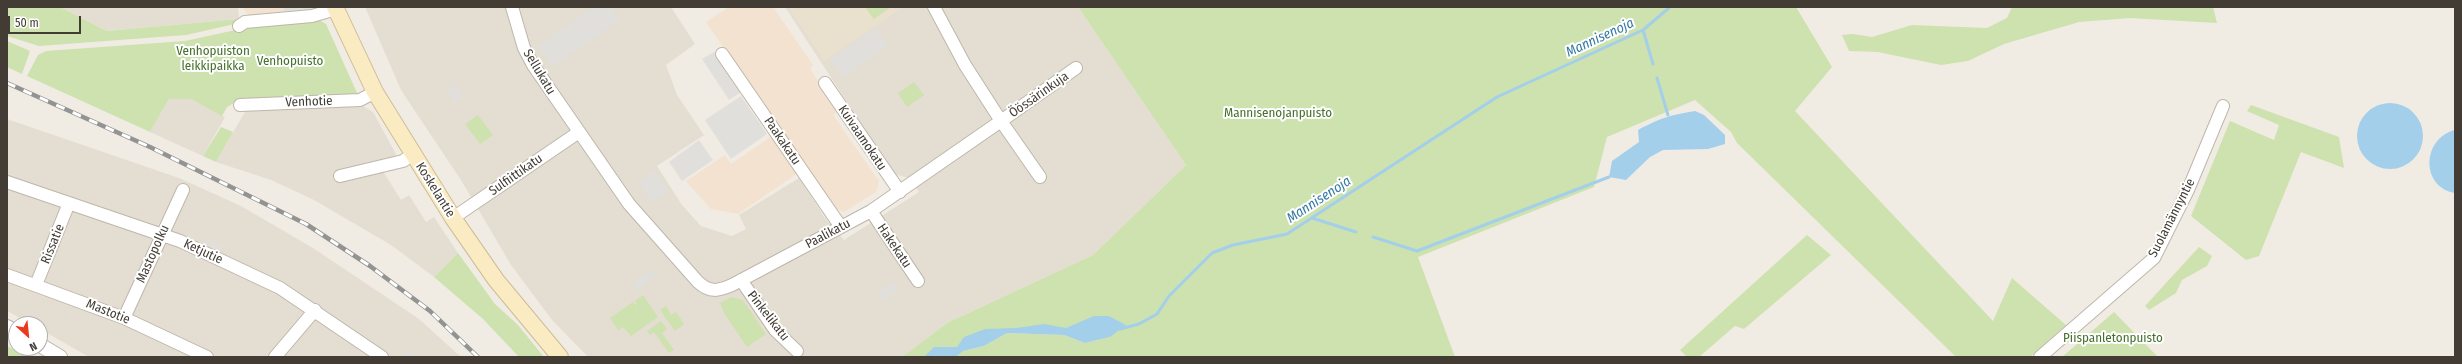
<!DOCTYPE html>
<meta charset="utf-8">
<style>
body{margin:0}
#map{position:relative;width:2462px;height:364px;overflow:hidden;background:#f0ece3;font-family:"Fira Sans Condensed",sans-serif}
canvas{display:block}
.frame{position:absolute;inset:0;border:8px solid #423c34;pointer-events:none}
.north{position:absolute;left:8px;top:316px;width:40px;height:40px;box-sizing:border-box;background:#fff;border:1px solid #b3b1ae;border-radius:50%;rotate:153deg;font-size:11px;font-weight:700;line-height:16px;text-align:center;color:#423c34}
.north::after{content:'';display:block;margin:auto;width:14px;height:18px;background:#eb3820;clip-path:polygon(50% 0,100% 100%,50% 72%,0 100%)}
.scale{position:absolute;left:8px;top:16px;width:73px;height:18px;box-sizing:border-box;border:2px solid #423c34;border-top:0;padding-left:5px;font-size:12px;line-height:14px;white-space:nowrap;color:#423c34;-webkit-text-stroke:3px #fff;paint-order:stroke}
</style>
<div id="map">
<canvas width="2462" height="364"></canvas>
<div class="frame"></div>
<div class="north">N</div>
<div class="scale">50 m</div>
</div>
<script>
const ctx = document.querySelector('canvas').getContext('2d');
ctx.lineJoin = 'round';
function fillPath(path, color) { ctx.fillStyle = color; ctx.fill(path, 'evenodd'); }
function stroke(path, color, width, dash) { ctx.strokeStyle = color; ctx.lineWidth = width; ctx.lineCap = dash ? 'butt' : 'round'; ctx.setLineDash(dash || []); ctx.stroke(path); }
function drawText(font, color, halo, rows, align = 'center') {
  ctx.font = font + ' "Fira Sans Condensed",sans-serif'; ctx.lineWidth = 4; ctx.setLineDash([]); ctx.textBaseline = 'middle'; ctx.strokeStyle = halo; ctx.fillStyle = color; for (const [text, x, y, turn = 0] of rows) {
    ctx.save(); ctx.translate(x, y); ctx.rotate((+turn || 0) * Math.PI / 180); ctx.textAlign = isNaN(turn) ? turn : align; if (halo) ctx.strokeText(text, 0, 0); ctx.fillText(text, 0, 0); ctx.restore();
  }
}
fillPath(new Path2D(`
 M60,7H238L239,19L107,31Z
 M365,7H671L695,44L666,65L677,95L704,135L657,166L682,205L701,226L732,236L746,229L739,215L799,178L825,218L844,240L919,192L909,178L894,174L785,7H1078L1186,165L1093,255L947,323L902,357H588L552,320L511,265L461,180L401,90Z
 M169,99H191L225,117L203,156L150,132Z
 M363,106L373,112L396,154L394,159L381,168L401,200L409,195L426,222L434,217L458,253L434,277L391,245L314,200L271,180L216,162L246,110Z
 M7,119L179,178L241,206L313,248L419,319L461,357H89L40,329V324H31L7,311Z`), '#e4ded2');
fillPath(new Path2D(`
 M242,7H316L314,13L250,17Z
 M729,7H773L813,65L810,69L839,111L833,115L879,181L876,192L844,212L834,208L706,22Z
 M772,136L798,173L738,214L711,209L686,181L725,155L731,164Z`), '#f2e2cf');
fillPath(new Path2D(`
 M788,7H903L824,61Z`), '#e9e0ce');
fillPath(new Path2D(`
 M7,7H60L107,31L239,19V23L186,35L39,46L7,36Z
 M865,7H891L874,19Z
 M1078,7H1796L1832,67L1795,111L1993,321L2012,278L2066,325L2030,357H1956L1737,143L1731,132L1695,100L1607,137L1594,187L1418,257L1455,357H956L963,351L984,346L1007,333L1064,335L1085,343L1110,337L1041,330L982,333L949,357H902L947,323L1093,255L1186,165Z
 M2012,7H2213L2217,23L2130,18L2079,22L2004,44L1968,61L1941,65L1878,52L1849,51L1842,35L1853,34L1872,37L1912,25L1987,28L2007,18Z
 M319,20L326,24L358,95L234,103L227,107L222,116L191,99H169L150,132L27,76L38,55L46,51L185,41L254,26Z
 M7,41L30,51L22,74L7,67Z
 M914,82L924,95L907,107L898,93Z
 M2251,105L2339,137L2344,168L2301,152L2259,256L2246,260L2191,216L2230,121L2274,140L2279,125L2247,111Z
 M478,115L493,135L480,144L465,124Z
 M221,127L233,132L216,162L203,156Z
 M1807,235L1831,255L1744,329L1735,326L1699,357H1687L1680,350Z
 M2199,247L2212,256L2207,266L2182,280L2176,293L2149,310L2145,306Z
 M458,253L495,304L518,325L544,357H519L483,319L434,277Z
 M643,295L658,317L631,336L623,327L618,330L610,318L633,302L635,305L637,304L635,301Z
 M731,297L743,300L766,334L747,347L724,313L720,303Z
 M666,306L671,315L676,312L684,324L675,331L660,310Z
 M2114,312L2158,357H2062Z
 M661,321L667,329L662,333L674,350L669,353L654,332L650,335L647,331Z
 M7,346L28,357H7Z`), '#cde2ae');
fillPath(new Path2D(`
 M309,7L314,16L288,18L283,8Z
 M595,7H611L620,20L552,66L538,46Z
 M876,28L888,46L843,77L830,59Z
 M714,52L741,92L729,100L702,59Z
 M455,84L463,96L455,102L446,91Z
 M741,96L767,134L731,159L705,120Z
 M699,140L713,160L682,181L669,162Z
 M655,171L668,191L651,202L638,182Z
 M205,239L223,247L220,252L203,245Z
 M654,269L657,273L638,291L633,283Z
 M893,282L899,290L883,301L877,293Z
 M408,348L416,357H401Z`), '#e1dfdc');
fillPath(new Path2D(`
 M2357 136a33 33 0 1 1 66 0a33 33 0 1 1-66 0Z
 M1695,111L1704,115L1725,135V144L1708,149L1663,150L1650,157L1626,180L1609,177L1612,161L1639,142L1638,130C1660,118 1671,115 1695,111Z
 M2455,130V193C2420,187 2422,138 2455,130Z
 M1094,316H1109L1126,325L1110,337L1085,343L1064,335L1007,333L984,346L963,351L956,357H924L934,347H957L964,337L985,329L1016,328L1044,324L1066,328Z`), '#a3cfea');
stroke(new Path2D(`
 M1643,30L1653,64
 M1657,78L1668,115
 M1312,218L1356,232
 M1373,237L1417,251L1609,177
 M1120,329L1139,324L1157,314L1169,296L1212,253L1233,245L1287,234L1497,97L1643,30L1670,7`), '#a3cfea', 3);
const minor = new Path2D(`
 M512,7L524,48L533,65L629,204L698,282C710,293 718,291 732,285L871,211L1001,121L965,65L934,7
 M239,26L245,22L312,16L336,9
 M722,54L841,227
 M825,83L900,192
 M240,105L360,100L375,92
 M340,176L403,161L413,154
 M1040,177L1001,121L1076,68
 M7,182L180,241L280,288L382,357
 M871,211L918,281
 M453,218L579,132
 M7,275L124,318L207,357
 M741,280L775,330L797,351
 M36,285L69,203
 M124,318L183,190
 M275,357L315,310
 M2040,357L2154,258L2188,190L2223,106`);
const tertiary = new Path2D(`
 M7,327L16,332
 M40,345L60,357`);
const secondary = new Path2D(`
 M335,7L375,92L453,218L496,280L560,357`);
stroke(minor, '#beb6aa', 14);
stroke(tertiary, '#beb6aa', 16);
stroke(secondary, '#cebd96', 18);
stroke(minor, '#fff', 12);
stroke(tertiary, '#fff', 14);
stroke(secondary, '#faebc3', 16);
const rail = new Path2D(`
 M7,83L150,147L306,224L370,266L430,311L478,357`);
stroke(rail, '#939393', 4.5);
stroke(rail, '#fff', 3, [9]);
drawText('13px', '#476f2c', '#fff', [
 ["Venhopuiston",213,51],
 ["leikkipaikka",213,66],
 ["Venhopuisto",290,61],
 ["Mannisenojanpuisto",1278,113],
 ["Piispanletonpuisto",2113,338]
]);
drawText('13px', '#423c34', '#fff', [
 ["Sellukatu",539,72,59],
 ["Öössärinkuja",1039,95,-35],
 ["Venhotie",309,102,-2],
 ["Kuivaamokatu",862,138,56],
 ["Paakakatu",782,141,56],
 ["Sulfiittikatu",516,175,-35],
 ["Koskelantie",435,190,58],
 ["Suolamännyntie",2172,218,-63],
 ["Paalikatu",828,234,-28],
 ["Rissatie",53,244,-68],
 ["Hakekatu",894,246,56],
 ["Ketjutie",203,252,25],
 ["Mastopolku",153,254,-66],
 ["Mastotie",108,312,22],
 ["Pinkelikatu",768,316,52]
]);
drawText('italic 14px', '#367aa5', '#fff', [
 ["Mannisenoja",1600,38,-25],
 ["Mannisenoja",1319,200,-33]
]);
</script>
